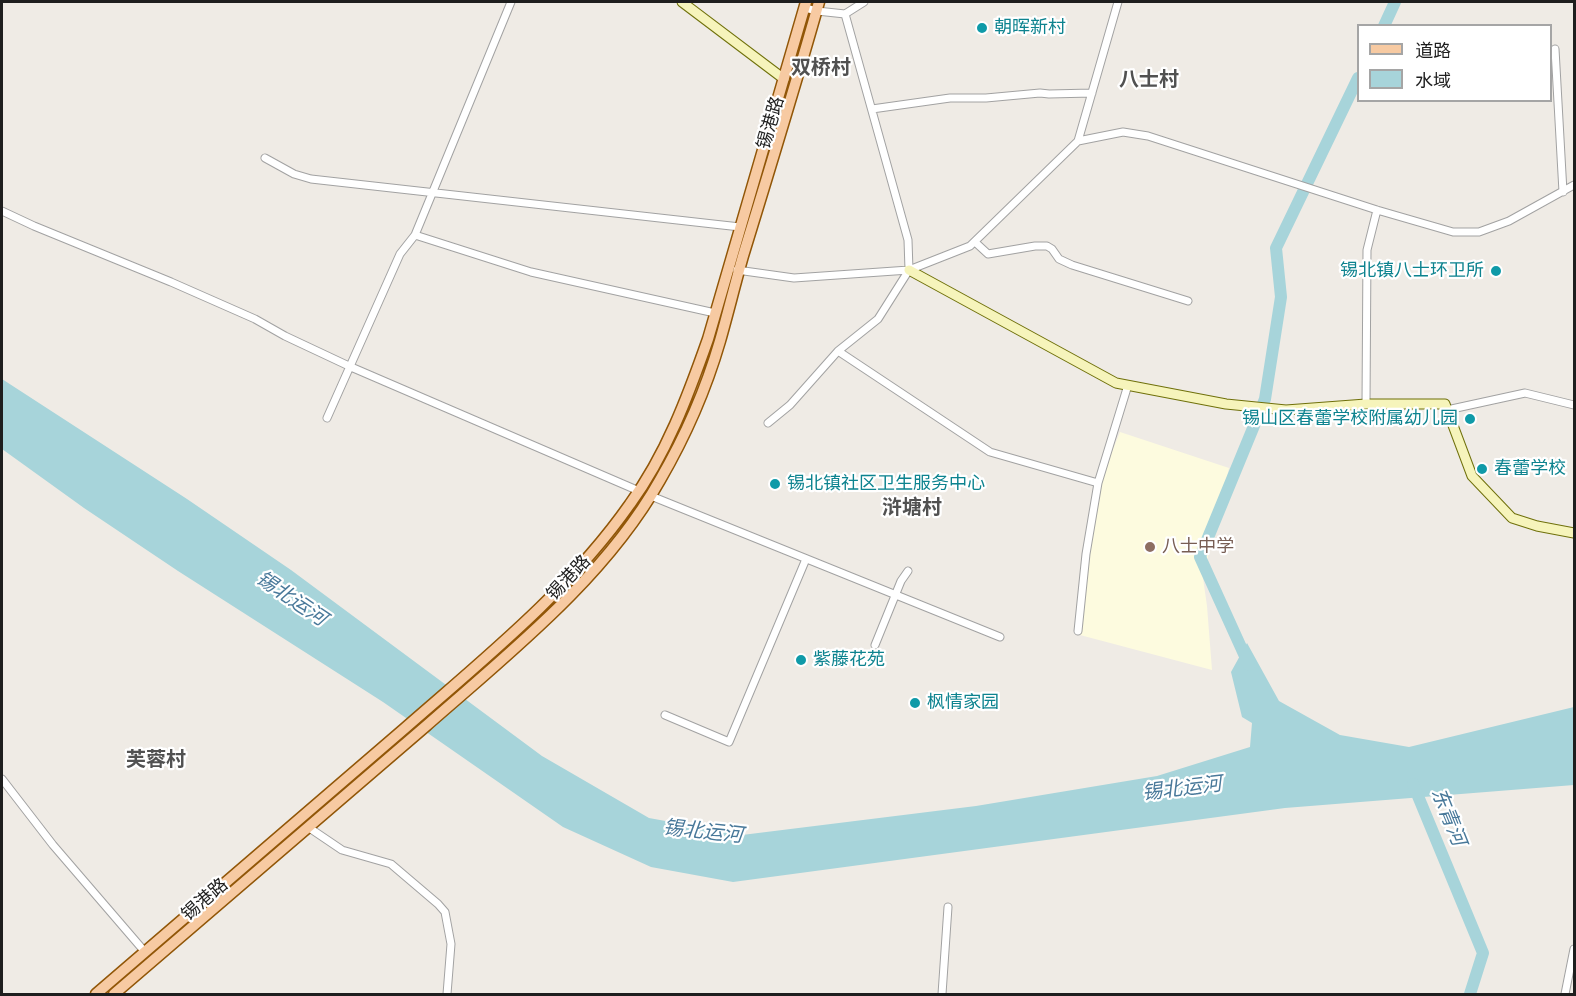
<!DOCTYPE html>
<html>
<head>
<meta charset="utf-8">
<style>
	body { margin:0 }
	#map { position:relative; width:1576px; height:996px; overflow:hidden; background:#efebe5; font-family:Karla,"Noto Sans SC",sans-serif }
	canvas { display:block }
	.frame { position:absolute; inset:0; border:3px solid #1e1e1e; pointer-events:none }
	.legend { position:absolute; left:1357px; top:24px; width:195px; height:78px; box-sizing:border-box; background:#fff; border:2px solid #a5a5a5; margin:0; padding:8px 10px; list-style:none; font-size:18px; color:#1e1e1e }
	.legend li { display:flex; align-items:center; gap:12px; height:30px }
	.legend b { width:30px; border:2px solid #a5a5a5 }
</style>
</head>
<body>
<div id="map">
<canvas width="1576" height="996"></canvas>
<div class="frame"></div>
<ul class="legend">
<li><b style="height:8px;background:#f7caa2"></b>道路</li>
<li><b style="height:16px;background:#a7d4da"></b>水域</li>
</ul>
</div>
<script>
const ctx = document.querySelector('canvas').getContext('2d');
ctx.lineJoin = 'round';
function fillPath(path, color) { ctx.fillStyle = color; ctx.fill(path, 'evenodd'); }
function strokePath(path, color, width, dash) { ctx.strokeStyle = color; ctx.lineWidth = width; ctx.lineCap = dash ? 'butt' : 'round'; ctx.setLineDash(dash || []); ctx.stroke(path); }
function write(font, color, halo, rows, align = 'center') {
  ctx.font = font + ' Karla,"Noto Sans SC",sans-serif'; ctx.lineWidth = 4.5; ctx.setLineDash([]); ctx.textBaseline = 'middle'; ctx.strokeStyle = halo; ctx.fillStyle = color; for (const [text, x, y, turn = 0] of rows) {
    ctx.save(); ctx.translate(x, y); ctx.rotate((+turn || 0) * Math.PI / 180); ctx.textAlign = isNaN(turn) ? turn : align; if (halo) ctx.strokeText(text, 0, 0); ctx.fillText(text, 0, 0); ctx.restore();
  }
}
fillPath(new Path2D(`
	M1120 432 1229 468 1203 578 1207 606 1212 670 1080 635 1093 516 1103 474Z`), '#fdfbdf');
fillPath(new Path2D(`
	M2 379 187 499 291 570 542 756 649 818 742 835 976 806 1157 776 1250 747 1252 723 1242 717 1231 672 1247 643 1279 701 1340 735 1409 747 1574 707V785L1285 808 733 882 651 867 563 827 383 702 178 571 84 508 2 449Z`), '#a7d4da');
strokePath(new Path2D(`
	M1384 26 1395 2
	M1249 665 1200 557 1265 399 1281 297 1276 248 1358 78
	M1413 784 1483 953 1470 994`), '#a7d4da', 12);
const street = new Path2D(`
	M845 14 864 2
	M1555 49 1563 192
	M872 109 950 98H986L1040 93 1049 94 1092 93
	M1078 141 1123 132 1148 136 1377 210 1453 232H1479L1509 221 1574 185
	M265 158 294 174 311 179 740 227
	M2 211 34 226 171 282 255 319 285 336 351 367 639 491
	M415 235 531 272 715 313
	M975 242 988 254 1035 246H1047L1052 249 1059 259 1072 265 1188 301
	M737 270 794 278 909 270 970 246 1078 141 1118 2
	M838 351 990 452 1098 483
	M1366 404 1367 250 1377 210
	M1447 410 1525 393 1574 405
	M327 418 400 254 415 235 511 2
	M768 423 790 405 838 351 878 319 909 270 908 240 845 14 817 11 805 8
	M651 496 1000 637
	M1078 631 1086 554 1098 483 1128 385
	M875 645 901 581 908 571
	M665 715 729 742 806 559
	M2 779 53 845 145 952
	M308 827 342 850 391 864 438 904 445 912 451 944 447 994
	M942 994 948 907
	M1565 994 1574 949`);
const secondary = new Path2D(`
	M682 2 784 79
	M909 270 1116 383 1226 404 1286 410 1366 404H1445L1472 476 1512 518 1537 526 1574 533`);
const primary = new Path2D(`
	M96 994C198 906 301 818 404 729 484 659 569 591 630 504 666 455 688 396 708 339L806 2
	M114 994C218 905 322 816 426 726 509 653 605 578 660 480 685 437 706 389 720 341 728 313 735 284 743 256 769 171 795 87 819 2`);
strokePath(street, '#a2a2a2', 9);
strokePath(secondary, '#6f700a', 11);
strokePath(primary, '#915607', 13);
strokePath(street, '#fff', 7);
strokePath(secondary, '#f6f4bb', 9);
strokePath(primary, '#f7caa2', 10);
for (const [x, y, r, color] of [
	[982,28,6,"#0f9aa8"],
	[1496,271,6,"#0f9aa8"],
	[1470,419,6,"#0f9aa8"],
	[1482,469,6,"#0f9aa8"],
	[775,484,6,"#0f9aa8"],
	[1150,547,6,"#8d6e63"],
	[801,660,6,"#0f9aa8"],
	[915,703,6,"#0f9aa8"]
]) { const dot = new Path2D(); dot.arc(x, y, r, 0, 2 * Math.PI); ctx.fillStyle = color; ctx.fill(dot); strokePath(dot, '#fff', 2); }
write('18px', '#0d838f', '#fff', [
	["朝晖新村",994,28],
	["锡北镇八士环卫所",1484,271,"right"],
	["锡山区春蕾学校附属幼儿园",1458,419,"right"],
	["春蕾学校",1494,469],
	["锡北镇社区卫生服务中心",787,484],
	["紫藤花苑",813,660],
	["枫情家园",927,703]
], 'left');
write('18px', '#1e1e1e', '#fff', [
	["锡港路",771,123,-74],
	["锡港路",569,578,-47],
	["锡港路",205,900,-41]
]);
write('18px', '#785e54', '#fff', [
	["八士中学",1162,547]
], 'left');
write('bold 20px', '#515151', '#fff', [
	["双桥村",821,68],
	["八士村",1149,80],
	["浒塘村",912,508],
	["芙蓉村",156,760]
]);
write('italic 20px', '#49799a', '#fff', [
	["锡北运河",291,599,34],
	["锡北运河",1182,789,-7],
	["东青河",1448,817,68],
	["锡北运河",703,832,6]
]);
</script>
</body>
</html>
